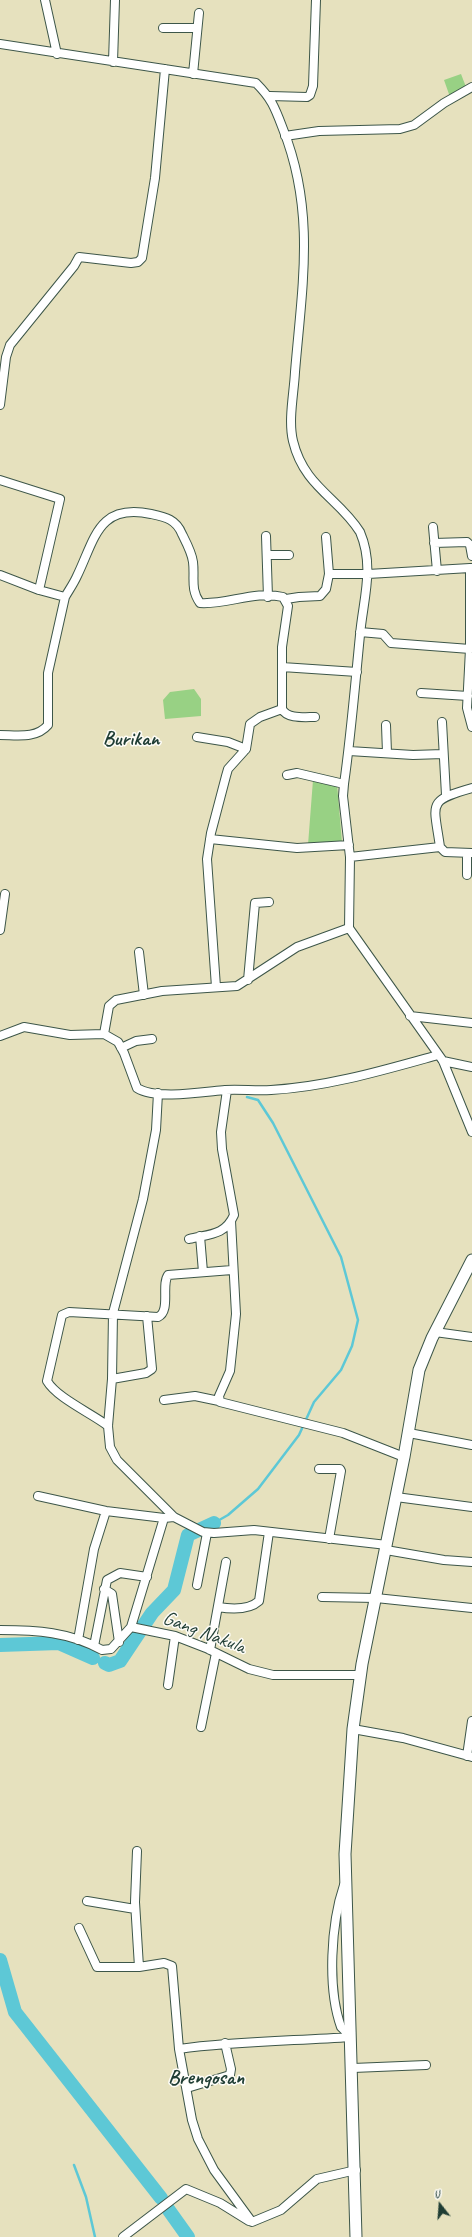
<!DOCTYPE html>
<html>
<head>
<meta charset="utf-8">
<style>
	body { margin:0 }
	#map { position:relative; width:472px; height:2237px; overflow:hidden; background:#e6e1be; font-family:Caveat,sans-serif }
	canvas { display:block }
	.north { position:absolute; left:420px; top:2185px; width:40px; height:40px; -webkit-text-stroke:3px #fdfcf7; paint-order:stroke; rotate:343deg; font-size:11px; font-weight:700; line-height:16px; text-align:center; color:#1f3d34 }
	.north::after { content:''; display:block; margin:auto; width:14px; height:18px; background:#1f3d34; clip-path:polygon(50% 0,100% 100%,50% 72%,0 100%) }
</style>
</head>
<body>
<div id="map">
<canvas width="472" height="2237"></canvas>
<div class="north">U</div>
</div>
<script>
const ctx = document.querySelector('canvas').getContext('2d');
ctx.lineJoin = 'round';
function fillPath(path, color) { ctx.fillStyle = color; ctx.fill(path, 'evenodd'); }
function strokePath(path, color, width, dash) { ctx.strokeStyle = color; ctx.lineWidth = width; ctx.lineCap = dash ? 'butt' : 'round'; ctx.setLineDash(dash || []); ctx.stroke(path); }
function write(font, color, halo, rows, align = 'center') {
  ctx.font = font + ' Caveat,sans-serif'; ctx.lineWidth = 3; ctx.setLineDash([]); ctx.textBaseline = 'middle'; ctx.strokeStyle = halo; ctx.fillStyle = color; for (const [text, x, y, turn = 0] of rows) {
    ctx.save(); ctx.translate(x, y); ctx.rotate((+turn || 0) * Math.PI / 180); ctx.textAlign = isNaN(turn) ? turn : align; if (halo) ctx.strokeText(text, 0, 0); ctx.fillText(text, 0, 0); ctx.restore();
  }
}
fillPath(new Path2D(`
	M461 74 466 87 450 97 444 80Z
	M194 689 201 699V716L165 719 163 700 170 692Z
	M313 780 337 784 342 842 308 845Z`), '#98d184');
strokePath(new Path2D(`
	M214 1523 228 1515 258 1489 299 1435 314 1402 341 1370 352 1346 358 1320 341 1257 273 1123 258 1100 247 1097
	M74 2165 86 2197 95 2237`), '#5dc8d6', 2.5);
strokePath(new Path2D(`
	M0 1645 59 1643 93 1658
	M105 1663 109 1665 120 1661 152 1613 174 1590 188 1535 214 1523
	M0 1960 15 2012 161 2198
	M168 2209 188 2237`), '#5dc8d6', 14);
const minor = new Path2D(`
	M45 0 57 54
	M163 28H197
	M0 44 256 83C272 99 275 108 283 129 316 212 302 286 295 372 294 393 288 420 293 441 304 487 339 498 360 532 375 567 363 600 360 635 355 685 351 735 344 784L343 796 350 857 349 928 443 1061 472 1132
	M113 62 115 0
	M193 74 199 13
	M270 96 307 97 310 95 313 86 316 0
	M285 136 319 131 400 129 414 125 444 103 472 87
	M0 405 6 357 10 345 74 266 79 257 131 263 138 262 142 258 155 178 165 69
	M0 480 60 499 39 590
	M433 527 437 571
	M266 536 268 597
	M326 537 329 574
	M434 543 467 542 470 545 472 556
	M267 555H289
	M472 568H470V649L467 708 472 727
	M0 575 39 590 65 597C69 590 74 583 77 576 95 539 98 503 151 514 165 517 176 519 182 534 186 542 192 553 193 562 195 578 190 589 200 603 227 605 255 590 283 597L288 606 282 647V667L357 672
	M286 599 299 597 320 596 326 589 329 574H368L470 568
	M360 632 383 634 391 643 470 649
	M282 667V709C287 719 304 717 315 717
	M421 693 468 696
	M442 722 446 795
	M386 725 387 753
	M0 735C17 735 36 739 48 725V673L65 597
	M197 737 228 742 246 749
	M349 751 413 755 443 754
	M287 775 297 773 344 784
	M210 839 297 848 349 845
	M440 847 445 852 472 853
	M350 857 440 847C434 803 426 801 472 788
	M467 875V853
	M0 930 5 894
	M139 952 144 995
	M248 980 255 903 269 902
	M216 987 207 859 211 833 226 776 228 769 246 749 250 724 260 717 282 709
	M410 1016 472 1023
	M104 1034 109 1006 116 1000 162 991 237 986 297 947 349 928
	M0 1036 24 1027 70 1035 104 1034 118 1042 124 1053 137 1088C156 1100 203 1092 225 1090 240 1089 256 1091 271 1090 327 1087 384 1070 438 1055
	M121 1048 136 1041 152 1039
	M443 1061 472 1067
	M158 1093 156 1130 143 1199 113 1313 112 1379 108 1426 110 1447 117 1460 174 1517 203 1532 214 1533 254 1530 387 1545
	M231 1221 236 1314 230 1371 219 1396 220 1402 343 1433 404 1457
	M200 1236 203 1272
	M189 1239C208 1234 225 1236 234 1215L222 1149 221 1132 227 1090
	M435 1332 472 1337
	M112 1379 146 1373 152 1369 147 1316
	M164 1400 195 1396 219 1401
	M108 1426C91 1413 57 1398 47 1381L62 1315 69 1312 158 1317C171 1311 161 1285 168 1275L232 1270
	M409 1433 472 1445
	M319 1469H340L341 1471 329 1539
	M38 1496 106 1511 164 1518 174 1517
	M396 1497 472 1507
	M386 1550 444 1560 472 1562
	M197 1585 207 1533
	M104 1589 112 1594 119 1642
	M322 1597 376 1598 472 1608
	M218 1607C230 1609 249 1610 259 1601L269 1532
	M131 1627 164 1518
	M0 1630C36 1630 70 1632 102 1650L111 1649 131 1627 175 1636 206 1648 249 1669 273 1675H360
	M78 1640 94 1549 106 1511
	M94 1646 107 1580 120 1573 147 1577
	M210 1650 226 1562
	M168 1685 175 1636
	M201 1727 216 1653
	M353 1729 403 1738 472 1757
	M467 1756 472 1721
	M137 1851 135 1902 139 1967
	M344 1885C331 1923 327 1988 341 2027L345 2031 351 2033
	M87 1901 135 1909
	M79 1928 97 1967H139L164 1963 172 1966 179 2049 192 2120 198 2139 214 2170 252 2222 281 2210 317 2179 356 2170
	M179 2049C236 2041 293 2041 351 2037
	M353 2068 426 2065
	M187 2088 230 2075 231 2069 225 2043
	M123 2237 186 2189 220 2203 249 2221`);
const secondary = new Path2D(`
	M356 2237 345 1854 353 1729 362 1664 404 1457 419 1370 432 1338 472 1260`);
strokePath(minor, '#3d5649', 10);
strokePath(secondary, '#3d5649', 13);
strokePath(minor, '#fff', 8);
strokePath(secondary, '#fff', 11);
write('20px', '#1f3d34', '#fdfcf7', [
	["Gang Nakula",204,1633,21]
]);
write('bold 21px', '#1f3d34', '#fdfcf7', [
	["Burikan",131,739],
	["Brengosan",206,2078]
]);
</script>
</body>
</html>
